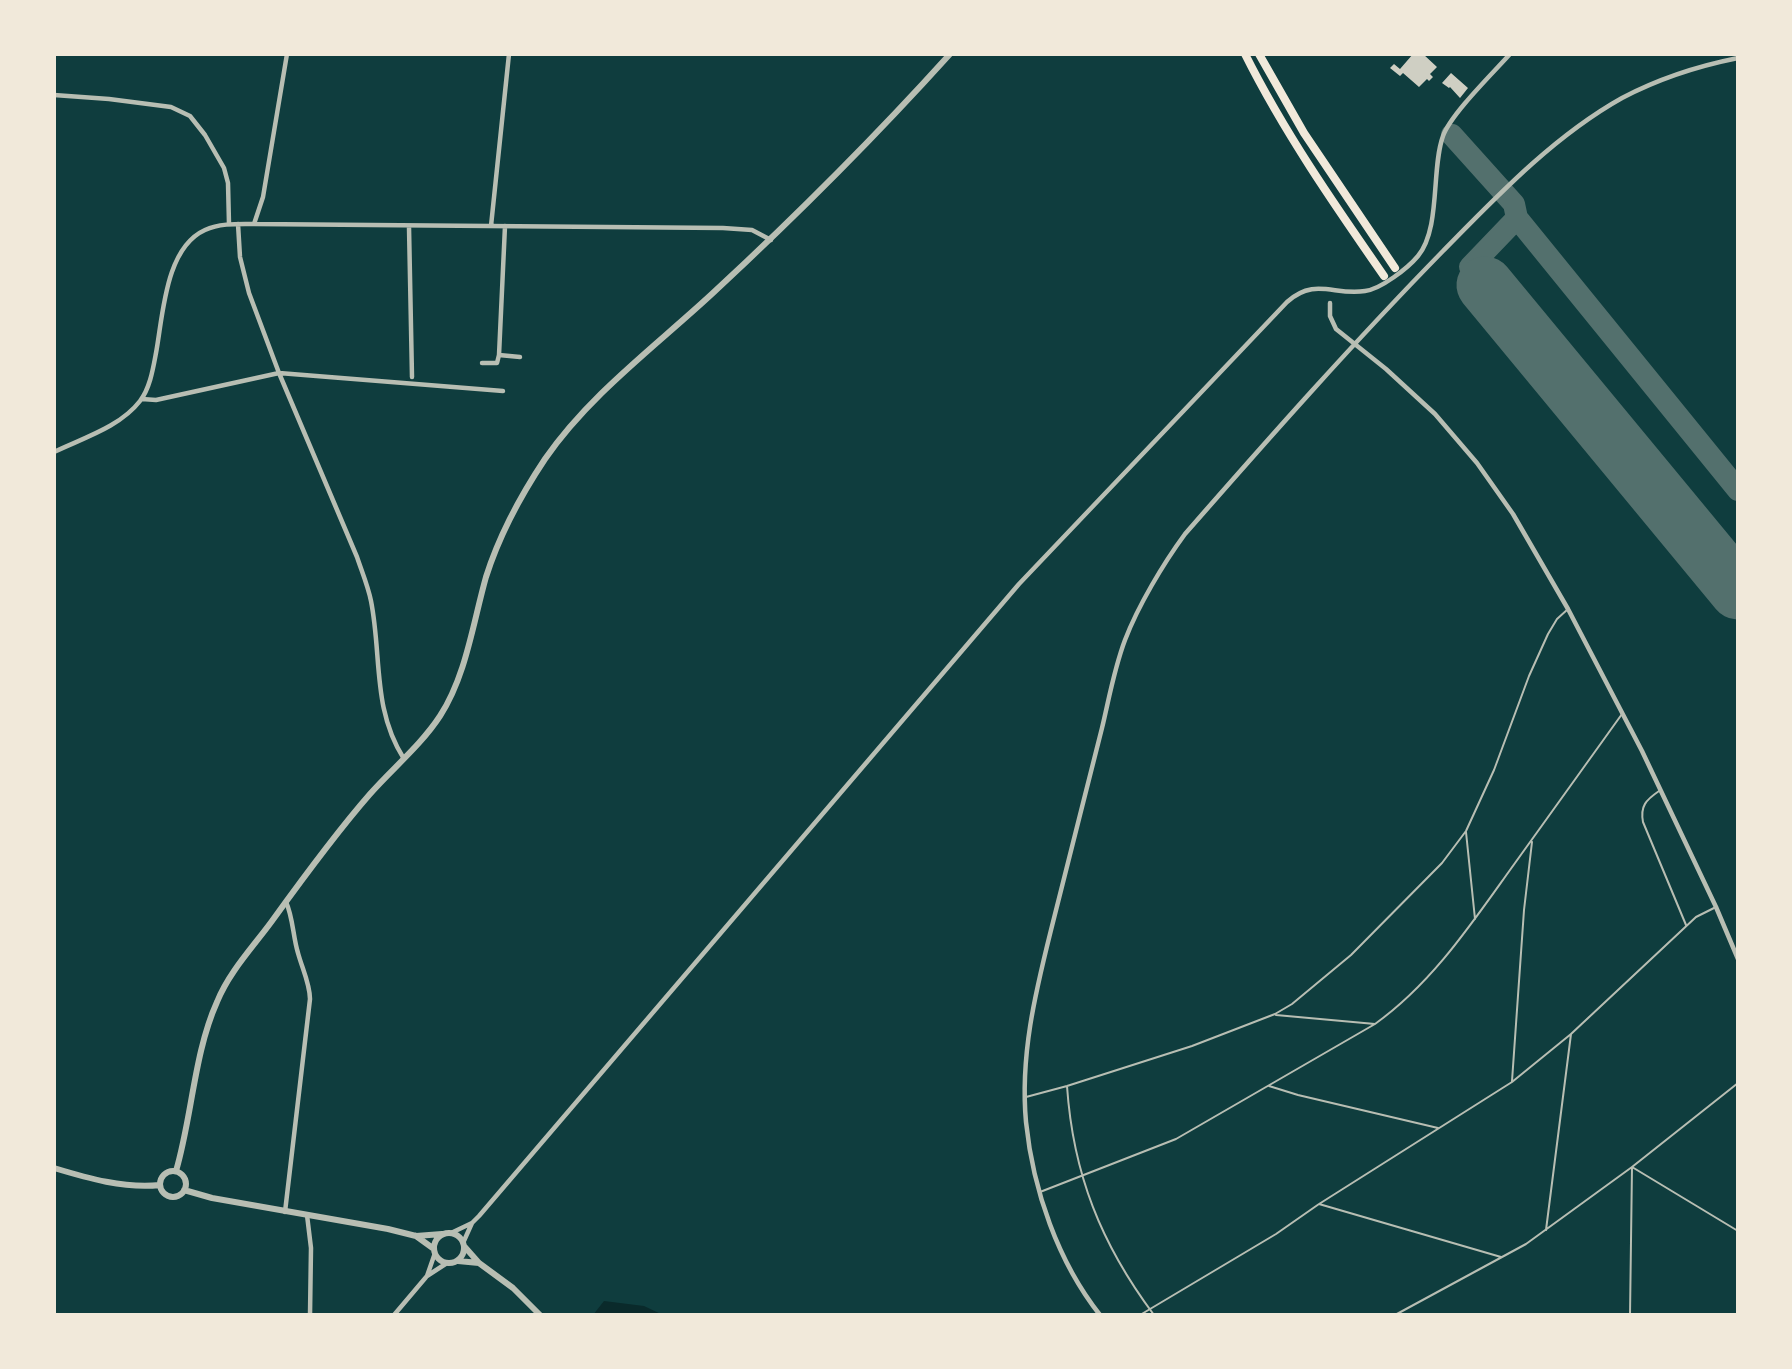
<!DOCTYPE html>
<html>
<head>
<meta charset="utf-8">
<style>
	body { margin:0 }
	#map { position:relative; width:1792px; height:1369px; overflow:hidden; background:#0f3d3e; font-family:"Alegreya Sans",sans-serif }
	canvas { display:block }
	.frame { position:absolute; inset:0; border:56px solid #f1e9da; pointer-events:none }
</style>
</head>
<body>
<div id="map">
<canvas width="1792" height="1369"></canvas>
<div class="frame"></div>
</div>
<script>
const ctx = document.querySelector('canvas').getContext('2d');
ctx.lineJoin = 'round';
function fillPath(path, color) { ctx.fillStyle = color; ctx.fill(path, 'evenodd'); }
function strokePath(path, color, width, dash) { ctx.strokeStyle = color; ctx.lineWidth = width; ctx.lineCap = dash ? 'butt' : 'round'; ctx.setLineDash(dash || []); ctx.stroke(path); }
fillPath(new Path2D(`
	M604 1301 644 1306 663 1315H593Z`), '#0a2a2b');
strokePath(new Path2D(`
	M1452 135 1514 204 1517 218 1738 490
	M1485 285 1470 267 1517 218`), '#53706d', 22);
strokePath(new Path2D(`
	M1485 285 1738 591`), '#53706d', 57);
fillPath(new Path2D(`
	M1413 54H1423L1437 67 1430 74 1433 77 1429 81 1427 79 1419 87 1403 73 1400 76 1390 68 1394 64 1400 69Z
	M1451 73 1468 88 1460 98 1450 87 1449 88 1442 83Z`), '#cfcfc3');
strokePath(new Path2D(`
	M1659 791C1646 800 1640 806 1643 822L1686 925
	M1466 832 1475 919
	M1276 1015 1375 1024
	M1512 1081 1524 910 1532 842
	M1067 1086C1073 1174 1101 1244 1154 1315
	M1269 1086 1298 1095 1438 1128
	M1026 1097 1067 1086 1192 1046 1275 1014 1292 1004 1351 955 1442 863 1466 831 1494 770 1529 676 1548 634 1557 619 1568 609
	M1632 1167 1738 1231
	M1040 1192 1176 1139 1375 1024C1431 984 1470 926 1510 870 1547 818 1585 766 1622 714
	M1319 1204 1501 1257
	M1546 1230 1571 1034
	M1140 1315 1276 1234 1319 1204 1512 1082 1571 1034 1696 917 1716 907
	M1395 1315 1526 1244 1632 1167 1738 1083
	M1630 1315 1632 1167`), '#b8beb3', 2);
strokePath(new Path2D(`
	M54 95 109 99 171 107 190 116 205 135 224 168 228 183 229 224
	M238 224 240 257 249 293 279 373 357 557C362 572 368 586 371 601 382 656 372 709 404 759
	M254 224 263 197 287 54
	M491 226 509 54
	M409 227 412 377
	M1330 303V316L1336 329 1386 369 1435 414 1477 463 1513 514 1568 609 1642 751 1716 907 1738 959
	M499 355 520 357
	M482 363H497L499 355 505 226
	M142 399 156 400 279 373 503 391
	M54 452C83 438 120 427 140 401 150 388 153 369 156 353 163 316 165 248 205 230 220 223 238 224 254 224L723 228 752 230 771 240
	M285 1212 310 999C310 984 302 968 298 953 293 937 293 917 286 902
	M307 1215 311 1248 310 1315
	M451 1233 472 1223 479 1216 1019 584 1287 302C1315 277 1334 296 1365 291 1381 289 1408 268 1418 256 1441 228 1431 169 1443 136 1451 114 1493 73 1510 54
	M463 1243 472 1223
	M427 1276 435 1253
	M394 1315 427 1276 447 1263
	M1100 1315C1058 1262 1033 1190 1026 1122 1020 1056 1035 994 1051 930 1061 891 1071 851 1081 811 1088 784 1095 756 1102 728 1109 699 1114 669 1125 640 1138 606 1163 564 1185 534 1269 438 1354 342 1443 251 1497 196 1554 136 1622 98 1658 79 1698 66 1738 58`), '#b8beb3', 4.5);
strokePath(new Path2D(`
	M54 1168C87 1178 125 1189 160 1185
	M176 1171C192 1117 194 1053 217 1002 229 972 253 947 272 921 303 878 335 834 370 794 393 768 421 745 440 716 466 676 473 623 486 577 499 536 521 495 545 459 590 394 656 346 714 292 796 216 875 137 950 54
	M160 1184a13 13 0 1 1 26 0a13 13 0 1 1-26 0Z
	M184 1190 212 1198 388 1229 416 1236 442 1234
	M434 1248a15 15 0 1 1 30 0a15 15 0 1 1-30 0Z
	M416 1236 434 1249
	M464 1246 479 1263 513 1288 540 1315
	M458 1261 479 1263`), '#b8beb3', 6);
strokePath(new Path2D(`
	M1245 54C1284 132 1334 204 1384 276
	M1259 54 1304 133 1395 268`), '#f1e9da', 8);
</script>
</body>
</html>
